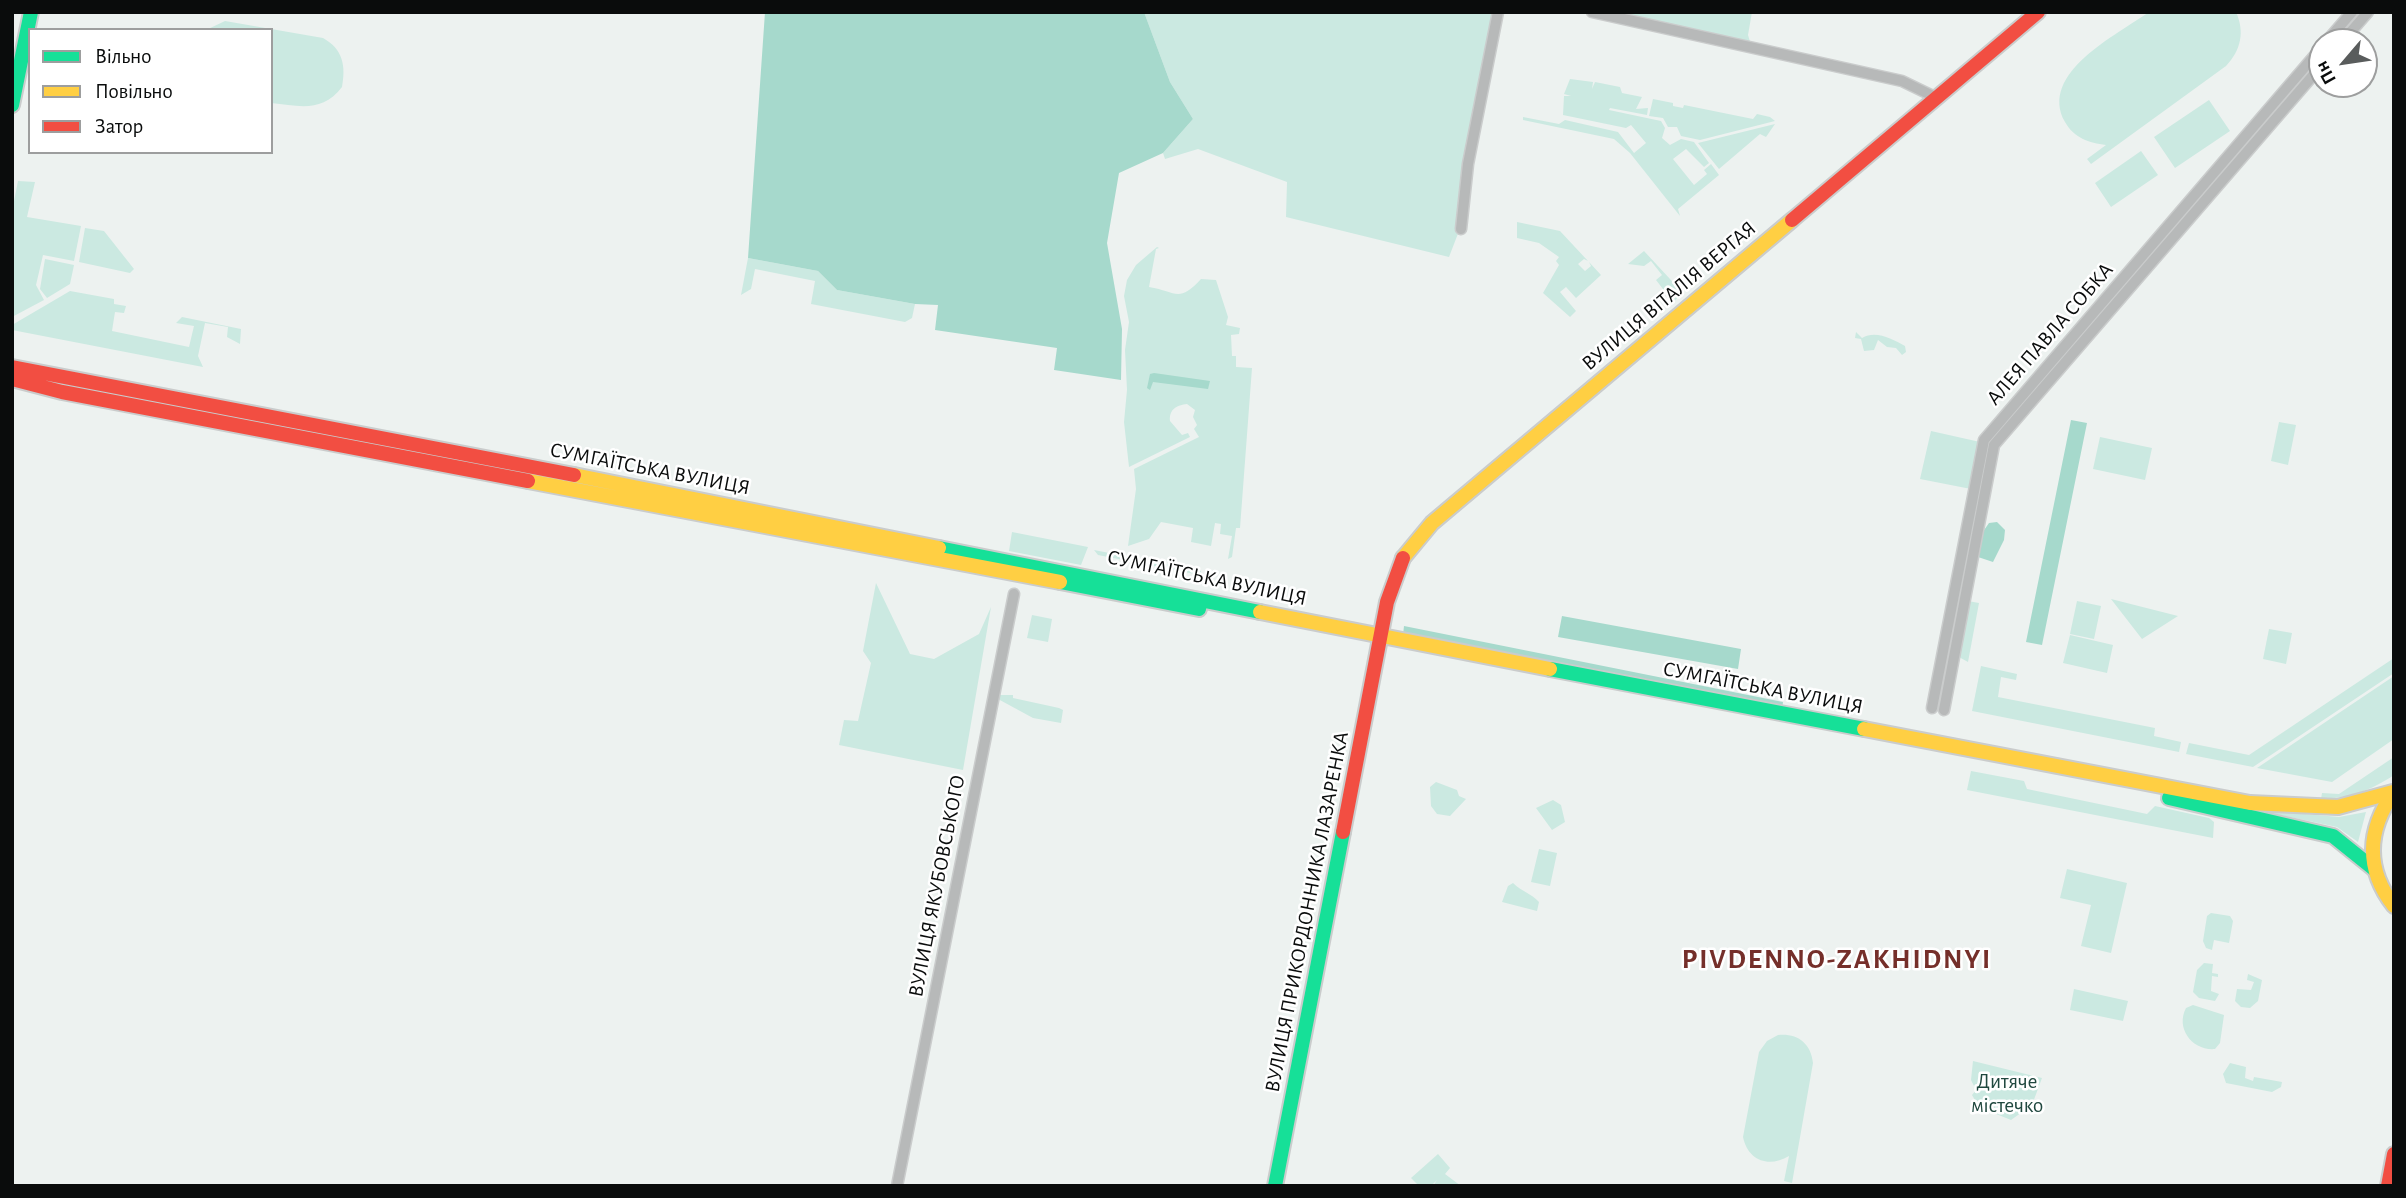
<!DOCTYPE html>
<html>
<head>
<meta charset="utf-8">
<style>
	body { margin:0 }
	#map { position:relative; width:2406px; height:1198px; overflow:hidden; background:#edf2f0; font-family:"Alegreya Sans",sans-serif }
	canvas { display:block }
	.frame { position:absolute; inset:0; border:14px solid #0a0c0c; pointer-events:none }
	.legend { position:absolute; left:28px; top:28px; width:245px; height:126px; box-sizing:border-box; background:#fff; border:2px solid #9d9e9e; margin:0; padding:9px 12px; list-style:none; font-size:21px; color:#0a0c0c }
	.legend li { display:flex; align-items:center; gap:14px; height:35px }
	.legend b { width:35px; border:2px solid #9d9e9e }
	.north { position:absolute; left:2308px; top:28px; width:70px; height:70px; box-sizing:border-box; background:#fff; border:2px solid #9d9e9e; border-radius:50%; rotate:241deg; font-size:19px; font-weight:700; line-height:28px; text-align:center; color:#0a0c0c }
	.north::after { content:''; display:block; margin:auto; width:24px; height:32px; background:#595c5c; clip-path:polygon(50% 0,100% 100%,50% 72%,0 100%) }
</style>
</head>
<body>
<div id="map">
<canvas width="2406" height="1198"></canvas>
<div class="frame"></div>
<ul class="legend">
<li><b style="height:9px;background:#16e098"></b>Вільно</li>
<li><b style="height:9px;background:#ffcf43"></b>Повільно</li>
<li><b style="height:9px;background:#f24e42"></b>Затор</li>
</ul>
<div class="north">Пн</div>
</div>
<script>
const ctx = document.querySelector('canvas').getContext('2d');
ctx.lineJoin = 'round';
function fillPath(path, color) { ctx.fillStyle = color; ctx.fill(path, 'evenodd'); }
function strokePath(path, color, width, dash) { ctx.strokeStyle = color; ctx.lineWidth = width; ctx.lineCap = dash ? 'butt' : 'round'; ctx.setLineDash(dash || []); ctx.stroke(path); }
function write(font, color, halo, rows, align = 'center') {
  ctx.font = font + ' "Alegreya Sans",sans-serif'; ctx.lineWidth = 5; ctx.setLineDash([]); ctx.textBaseline = 'middle'; ctx.strokeStyle = halo; ctx.fillStyle = color; for (const [text, x, y, turn = 0] of rows) {
    ctx.save(); ctx.translate(x, y); ctx.rotate((+turn || 0) * Math.PI / 180); ctx.textAlign = isNaN(turn) ? turn : align; if (halo) ctx.strokeText(text, 0, 0); ctx.fillText(text, 0, 0); ctx.restore();
  }
}
fillPath(new Path2D(`
	M1144 12H1498L1459 231 1449 257 1286 217 1287 182 1198 149 1165 159 1163 153 1193 119 1170 82Z
	M1592 12H1752L1748 35 1752 48Z
	M2149 12H2236C2245 32 2241 50 2226 66L2091 164 2087 159 2106 145C2089 143 2074 138 2065 122 2038 73 2117 35 2149 12Z
	M225 21 323 38C343 49 346 66 342 87 322 113 300 106 271 103V30H206Z
	M1570 79 1593 82 1592 89 1595 82 1620 87 1622 93 1642 97 1636 109 1648 108 1647 115 1610 108 1609 110 1661 121 1665 128 1662 138 1670 145 1681 139 1694 142 1709 163 1704 167 1686 149 1673 159 1694 185 1707 174 1704 170 1711 164 1719 175 1678 209 1680 216 1630 153 1614 139 1523 120V117L1559 124 1565 120 1618 132 1634 153 1646 143 1631 125 1626 128 1563 115 1564 96H1571L1564 94Z
	M1653 99 1673 103V106L1683 108 1684 105 1753 119 1757 114 1770 117 1775 121 1700 140 1681 136 1677 127H1668L1663 118 1649 116Z
	M2209 100 2230 131 2175 168 2154 137Z
	M1775 124 1766 137 1760 134 1719 169 1698 143Z
	M2141 151 2158 175 2111 207 2095 183Z
	M18 181 35 182 27 217 81 226 74 261 43 255 36 285 44 300 12 317V211Z
	M1517 222 1560 231 1588 261 1584 259 1578 264 1585 271 1591 266 1589 262 1601 275 1576 298 1566 287 1560 292 1576 311 1570 317 1543 293 1559 265 1556 261 1559 257 1539 243 1517 238Z
	M85 228 104 231 134 269 130 273 79 262Z
	M1157 247 1159 248 1156 249 1149 287C1176 291 1178 304 1201 279L1216 280 1228 317 1226 325 1240 328 1239 334 1231 335 1232 356H1236V367L1252 368 1240 528H1236L1232 557 1228 559 1232 536 1220 534 1221 524 1215 523 1211 546 1191 542 1193 528 1161 522 1149 539 1128 546 1136 489 1134 469 1199 437 1194 429 1197 425 1193 417 1195 410 1187 404C1177 405 1169 409 1170 421L1182 435 1188 433 1190 437 1129 467 1124 422 1127 390 1125 350 1129 322 1124 296 1127 280 1136 265Z
	M1644 251 1683 293 1673 302 1656 280 1662 275 1651 261 1644 266 1628 264Z
	M748 258 818 271 837 290 915 304 912 318 905 322 811 304 815 281 755 269 751 289 741 295Z
	M45 259 74 265 70 284 47 298 40 289Z
	M70 291 114 299V304L126 306 124 313 115 312 112 331 189 347 194 326 176 323 182 317 241 329 240 344 227 337 228 327 205 323 198 356 203 367 12 330V325Z
	M1856 332 1862 338C1876 330 1892 339 1905 346L1906 352 1902 355 1896 348 1887 347 1878 340 1874 350 1864 351 1861 339 1855 338Z
	M2279 422 2296 425 2288 465 2271 461Z
	M1931 431 1980 442 1971 489 1920 479Z
	M2100 437 2152 448 2145 480 2093 469Z
	M1012 532 1088 547 1081 565 1009 551Z
	M1094 550 1201 571 1200 575 1098 555Z
	M876 583 910 654 934 659 979 634 991 607 963 770 839 745 844 720 858 721 871 663 863 651Z
	M2111 599 2178 616 2142 639Z
	M1968 601 1979 603 1968 662 1957 656Z
	M2077 601 2101 606 2094 639 2070 634Z
	M1032 615 1052 619 1048 642 1027 638Z
	M2269 629 2292 633 2286 664 2263 659Z
	M2070 635 2113 645 2107 673 2063 663Z
	M2394 658V673L2253 767 2186 754 2189 743 2249 755Z
	M1981 666 2017 674 2016 680 2001 677 1998 697 2155 728 2154 736 2181 742 2179 752 1972 711Z
	M2394 676V739L2332 782 2257 768Z
	M999 695H1013V698L1059 708 1063 710 1061 723 1033 718 998 699Z
	M2394 757V775C2370 791 2350 798 2321 799L2322 793 2339 794Z
	M1971 771 2024 781 2027 789 2147 814 2155 806 2209 818 2214 822 2213 838 1967 790Z
	M1436 782 1457 790 1459 796 1466 799 1450 816 1437 814 1431 806 1430 787Z
	M1553 800 1561 805 1565 822 1552 830 1536 808Z
	M2271 811 2339 817 2366 812 2358 842 2337 827 2271 813Z
	M1539 849 1557 853 1550 886 1531 882Z
	M2067 869 2127 883 2111 953 2081 946 2091 905 2060 898Z
	M1513 883C1522 892 1531 893 1539 902L1537 911 1502 902 1508 886Z
	M2211 913 2230 916 2233 921 2229 943 2214 940 2212 950 2206 948 2203 941 2207 916Z
	M2204 963 2213 964 2212 973 2218 974V977L2212 976 2211 991 2219 994 2215 1001 2199 998 2193 992 2197 970Z
	M2248 974 2262 980 2258 1001 2250 1008 2241 1007 2235 1001 2237 989 2251 990 2254 982 2247 980Z
	M2074 989 2128 1001 2123 1021 2070 1010Z
	M2193 1005 2224 1015 2220 1043 2215 1049C2193 1051 2175 1029 2186 1008Z
	M1778 1035C1797 1033 1811 1043 1813 1063L1792 1183 1784 1181 1789 1156C1769 1168 1748 1161 1743 1137L1759 1052 1767 1041Z
	M1973 1061 2042 1078 2032 1105 2011 1120 1979 1107 1972 1095 1976 1090 1971 1080Z
	M2230 1063 2246 1067 2245 1078 2253 1081 2254 1077 2282 1082 2281 1087 2272 1092 2226 1083 2223 1074Z
	M1438 1154 1450 1168 1445 1174 1461 1186H1433L1437 1180 1431 1186H1419L1411 1178Z`), '#cbe9e1');
fillPath(new Path2D(`
	M765 12H1144L1170 82 1193 119 1163 153 1119 173 1107 243 1122 329 1121 380 1054 370 1057 348 935 330 938 305 915 304 837 290 818 271 748 258Z
	M1154 373 1210 381 1208 389 1153 382 1150 390 1147 388 1150 374Z
	M2071 420 2087 423 2042 645 2026 642Z
	M1997 522 2005 530 2004 540 1993 562 1978 557 1982 533 1989 523Z
	M1562 616 1741 649 1738 669 1558 637Z
	M1404 626 1783 702 1782 710 1403 635Z`), '#a6d9cc');
const street = new Path2D(`
	M1592 12 1902 81 1937 98
	M2326 42 2352 12
	M2342 42 2368 12
	M1461 229 1468 164 1498 12
	M1932 708 1984 440 2322 47
	M1944 710 1994 445 2322 65
	M897 1186 1014 594`);
const fast = new Path2D(`
	M12 105 31 12
	M939 548 1260 612
	M1060 582 1199 609
	M1550 669 1864 729
	M2169 798 2333 836 2374 869
	M1275 1186 1343 832`);
const slow = new Path2D(`
	M574 475 939 548
	M528 481 1060 582
	M1403 558 1432 523 1792 220
	M1260 612 1550 669
	M1864 729 2250 803 2338 807 2393 792
	M2394 792C2367 830 2365 869 2394 906`);
const jam = new Path2D(`
	M1792 220 2038 12
	M12 367 574 475
	M12 379 62 392 528 481
	M1343 832 1387 602 1403 558
	M2388 1186 2394 1154`);
strokePath(street, '#cacccc', 13);
strokePath(fast, '#cacccc', 18);
strokePath(slow, '#cacccc', 18);
strokePath(jam, '#cacccc', 18);
strokePath(street, '#b7b9b9', 10);
strokePath(fast, '#16e098', 14);
strokePath(slow, '#ffcf43', 14);
strokePath(jam, '#f24e42', 14);
write('21px', '#0a0c0c', '#fff', [
	["ВУЛИЦЯ ВІТАЛІЯ ВЕРГАЯ",1669,296,-40],
	["АЛЕЯ ПАВЛА СОБКА",2050,334,-49],
	["СУМГАЇТСЬКА ВУЛИЦЯ",650,469,11],
	["СУМГАЇТСЬКА ВУЛИЦЯ",1207,578,12],
	["СУМГАЇТСЬКА ВУЛИЦЯ",1763,688,11],
	["ВУЛИЦЯ ЯКУБОВСЬКОГО",937,886,-79],
	["ВУЛИЦЯ ПРИКОРДОННИКА ЛАЗАРЕНКА",1307,912,-79]
]);
write('21px', '#20483f', '#fff', [
	["Дитяче",2007,1082],
	["містечко",2007,1106]
]);
ctx.letterSpacing = '2px';
write('bold 28px', '#752f2a', '#fff', [
	["PIVDENNO-ZAKHIDNYI",1837,960]
]);
ctx.letterSpacing = '0px';
</script>
</body>
</html>
